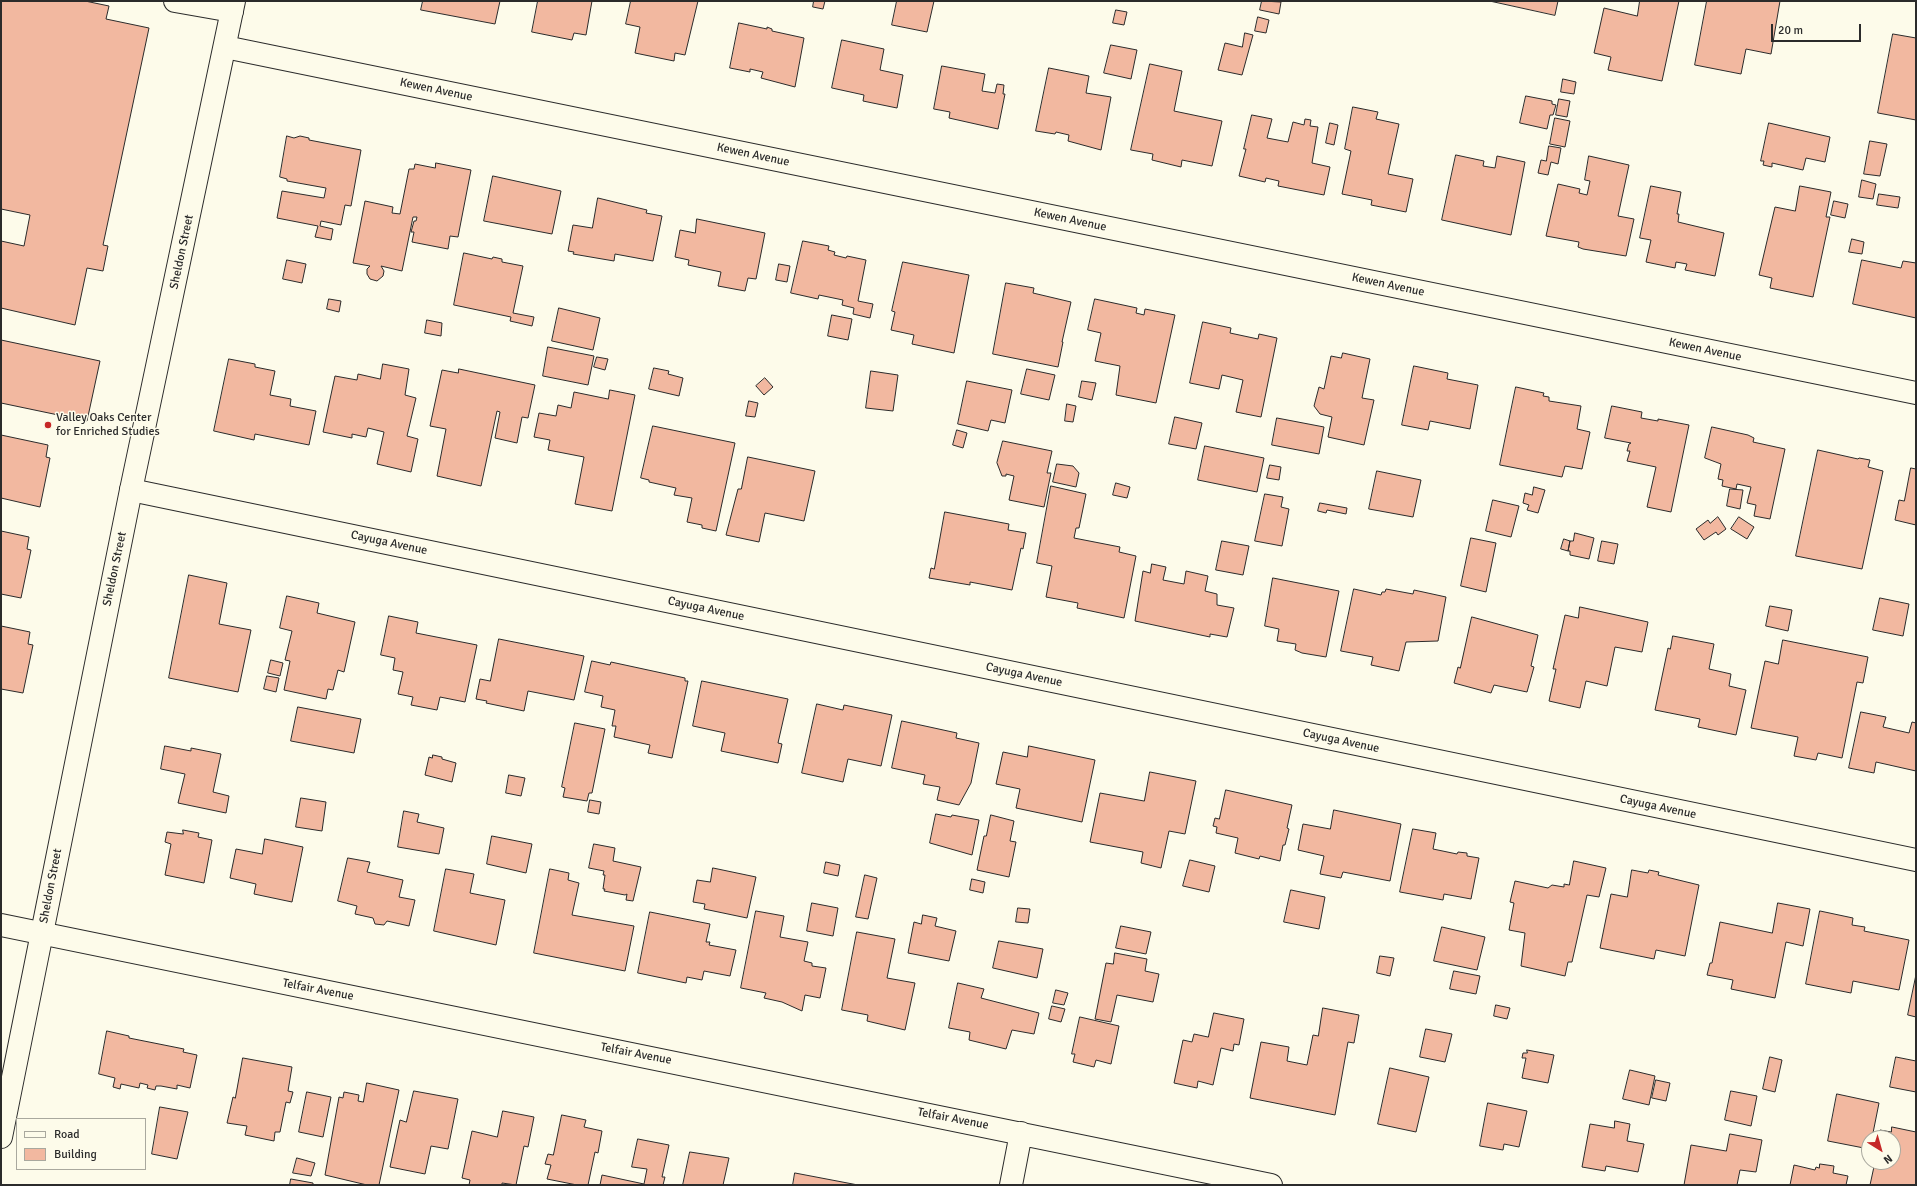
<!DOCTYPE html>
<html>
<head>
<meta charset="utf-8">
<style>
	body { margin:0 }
	#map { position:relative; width:1917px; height:1186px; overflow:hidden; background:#fdfbea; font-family:Signika,sans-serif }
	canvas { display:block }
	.frame { position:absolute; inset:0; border:2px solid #2b2b2b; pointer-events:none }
	.legend { position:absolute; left:16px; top:1118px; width:130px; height:52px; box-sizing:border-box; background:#fdfbea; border:1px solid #a9a89e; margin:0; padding:5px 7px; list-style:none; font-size:12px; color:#2b2b2b }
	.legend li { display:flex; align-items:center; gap:8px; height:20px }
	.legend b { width:20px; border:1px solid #a9a89e }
	.north { position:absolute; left:1861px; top:1130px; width:40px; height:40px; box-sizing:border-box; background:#fdfbea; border:1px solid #a9a89e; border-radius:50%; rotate:143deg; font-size:11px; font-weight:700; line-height:16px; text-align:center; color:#2b2b2b }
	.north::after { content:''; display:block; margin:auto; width:14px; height:18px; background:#c62828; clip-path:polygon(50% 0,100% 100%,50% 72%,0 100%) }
	.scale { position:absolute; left:1771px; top:24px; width:90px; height:18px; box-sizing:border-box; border:2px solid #2b2b2b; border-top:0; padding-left:5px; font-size:12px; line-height:14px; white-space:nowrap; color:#2b2b2b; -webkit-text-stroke:3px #fdfbea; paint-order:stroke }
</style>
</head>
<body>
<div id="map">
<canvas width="1917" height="1186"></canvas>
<div class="frame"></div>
<ul class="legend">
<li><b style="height:5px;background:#fdfbea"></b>Road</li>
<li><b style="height:11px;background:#f2b8a0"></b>Building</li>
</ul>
<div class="north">N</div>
<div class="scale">20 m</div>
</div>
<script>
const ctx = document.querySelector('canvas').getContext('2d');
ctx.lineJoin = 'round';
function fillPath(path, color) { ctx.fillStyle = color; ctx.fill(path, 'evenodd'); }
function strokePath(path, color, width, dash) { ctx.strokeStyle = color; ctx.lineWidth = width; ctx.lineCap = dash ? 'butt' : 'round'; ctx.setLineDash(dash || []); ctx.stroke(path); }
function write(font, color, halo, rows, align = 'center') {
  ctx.font = font + ' Signika,sans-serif'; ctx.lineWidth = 3; ctx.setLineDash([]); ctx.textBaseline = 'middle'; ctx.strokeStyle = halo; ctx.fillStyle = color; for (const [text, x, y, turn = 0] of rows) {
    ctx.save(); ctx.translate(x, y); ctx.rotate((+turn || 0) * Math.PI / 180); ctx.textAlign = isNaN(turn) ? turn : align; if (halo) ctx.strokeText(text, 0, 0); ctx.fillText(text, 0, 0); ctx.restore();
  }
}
const building = new Path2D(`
	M1 1H85L109 6 106 19 149 28 103 245 108 246 103 271 87 268 75 325 1 308V241L24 246 30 215 1 209Z
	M423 1H500L495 24 421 10Z
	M538 1H592L586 35 574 33 572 40 532 32Z
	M631 1H698L685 55 675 53 674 61 635 53 640 27 626 24Z
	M814 1H825L823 9 813 7Z
	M897 1H934L927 32 892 25Z
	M1262 1 1281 2 1279 14 1260 10Z
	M1490 1H1558L1555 15Z
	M1640 1H1679L1662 81 1608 70 1611 57 1594 53 1604 8 1637 16Z
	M1707 1H1780L1771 54 1746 49 1741 74 1695 65Z
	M1116 10 1127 12 1124 25 1113 23Z
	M1258 17 1269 20 1266 33 1255 31Z
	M739 23 767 29V27L772 29V31L804 38 795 87 761 78 763 72 750 69V72L730 68Z
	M1245 33 1253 35 1242 75 1218 70 1225 43 1242 47Z
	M1893 34 1916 38V120L1878 113Z
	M842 40 884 49 880 70 903 75 897 108 863 101 864 95 832 88Z
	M1111 45 1137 50 1131 79 1104 73Z
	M1150 64 1182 71 1174 111 1222 121 1212 166 1182 160 1181 167 1152 160 1153 154 1131 150Z
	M942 66 985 74 982 91 995 93 997 84 1004 85 1003 94H1005L998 129 949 118 950 112 934 109Z
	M1049 68 1089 76 1086 93 1111 97 1101 150 1068 141 1069 135 1056 132 1055 134 1036 131Z
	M1563 79 1576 82 1574 94 1561 92Z
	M1526 96 1552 101V104L1556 105 1553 115H1550L1547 129 1520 123Z
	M1559 99 1570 101 1567 117 1556 115Z
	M1353 107 1378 112 1376 119 1399 124 1388 174 1413 179 1406 212 1371 205 1372 200 1342 194 1351 151 1345 149Z
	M1252 115 1272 119 1267 138 1288 142 1293 122 1304 125 1305 119 1311 120 1310 126 1318 127 1312 163 1330 167 1324 195 1278 186 1279 181 1266 178 1265 182 1239 176 1246 149H1244Z
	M1555 118 1570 121 1565 147 1550 144Z
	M1330 123 1338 125 1334 145 1326 143Z
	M1769 123 1830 137 1825 162 1806 158 1803 170 1772 163V167L1763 165 1764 161H1761Z
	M287 136 294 138 300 136 309 138V140L361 150 351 206 345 205 341 225 321 221 320 226 333 229 331 240 315 237 318 226 277 218 282 191 324 198 326 188 287 181V179L280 177Z
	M1870 141 1887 144 1880 176 1864 174Z
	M1549 146 1561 148 1558 164 1551 162 1548 175 1538 173 1541 160 1546 161Z
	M1456 155 1484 161 1483 166 1495 168 1497 156 1525 162 1511 235 1442 220Z
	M1589 156 1629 165 1618 216 1634 219 1626 256 1583 249 1578 247 1579 242 1546 236 1558 184 1580 189 1579 193 1587 195 1590 181 1585 180Z
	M436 163 471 170 458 237 450 236 448 249 412 242 414 232H411L414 221H416L417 217H413L402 271 381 266 384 271 383 276 377 281 370 279 367 274V269L370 266 353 263 365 201 393 207 392 213 400 214 409 169H414L415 164 435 168Z
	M493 176 561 191 552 234 484 221Z
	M1862 180 1876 184 1873 199 1859 197Z
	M1651 186 1681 192 1677 214H1679L1678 222 1724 233 1715 276 1685 270 1687 264 1676 262 1675 268 1646 262 1651 240 1640 238Z
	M1800 186 1831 192 1826 217H1830L1813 297 1770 288 1772 278 1759 275 1775 207 1795 211Z
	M1879 194 1900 197 1898 208 1877 205Z
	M598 198 647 210 646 213 662 216 653 261 615 254 614 261 573 254 574 252 568 251 573 225 592 228Z
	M1834 201 1848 204 1845 218 1831 215Z
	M697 219 765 233 756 279 748 278 745 291 718 286 721 272 688 265 689 260 675 257 680 230 695 233Z
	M1852 239 1864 242 1862 254 1849 252Z
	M803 241 829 246 828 250 835 252 834 255 846 258 847 256 866 260 858 301 873 304 870 318 853 314 854 308 842 305 843 300 819 295 818 299 791 293Z
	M464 253 492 259 493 257 502 259V262L523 266 513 313 534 317 532 326 510 321 511 317 454 305Z
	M287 260 306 264 302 283 283 279Z
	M1862 260 1901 268 1903 261 1916 263V318L1853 304Z
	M903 262 969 275 954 353 912 344 914 335 891 330 895 312 892 311Z
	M779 264 790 266 787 282 776 280Z
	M1006 283 1034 288 1033 293 1071 302 1062 342H1063L1058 367 993 354Z
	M329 299 341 301 339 312 327 309Z
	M1095 299 1137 308 1136 313 1144 315 1145 309 1175 315 1156 403 1116 395 1120 366 1095 361 1101 333 1088 330Z
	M559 308 600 318 593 350 552 341Z
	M832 315 852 319 848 340 828 336Z
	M427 320 442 323 441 336 425 333Z
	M1203 322 1231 328 1230 333 1258 339 1259 334 1277 338 1261 417 1236 412 1243 380 1222 375 1219 389 1190 383Z
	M1 340 100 361 87 421 1 403Z
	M548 347 594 356 588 385 543 376Z
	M1343 353 1370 359 1362 398 1374 400 1364 445 1328 437 1332 417 1320 414 1314 406 1319 387 1324 389 1331 356 1341 358Z
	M597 357 608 359 605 370 594 367Z
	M229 359 255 364V367L275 371 270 395 291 399 290 406 316 411 309 445 255 434 254 440 214 431Z
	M383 364 409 369 405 395 416 398 407 436 418 439 411 472 377 464 384 432 368 428 366 437 352 434V438L323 432 335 376 357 380 358 374 380 379Z
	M1414 366 1448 373 1447 379 1478 385 1470 429 1430 421 1428 430 1402 425Z
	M654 368 669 371 668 374 683 378 679 396 649 389Z
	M459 369 535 385 528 418 522 417 517 443 495 438 500 412 497 411 481 486 437 476 446 429 430 426 442 370 458 373Z
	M1027 369 1055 375 1049 400 1021 394Z
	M871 371 898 375 893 411 866 408Z
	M765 378 773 387 764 395 756 386Z
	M967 381 1012 390 1005 423 991 420 988 431 958 424Z
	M1082 381 1096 383 1092 400 1079 397Z
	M1516 387 1544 393 1543 396 1549 397V401L1581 406 1577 429 1590 432 1582 469 1565 466 1562 477 1500 465Z
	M610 390 635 395 612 511 575 504 584 457 548 450 550 440 534 437 539 413 556 416 558 405 571 408 574 392 608 399Z
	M749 401 758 403 755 417 746 416Z
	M1067 404 1076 406 1073 422 1065 421Z
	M1612 406 1642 412 1641 418 1658 421V419L1689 425 1671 512 1647 507 1656 467 1627 461 1630 451H1627L1629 444 1631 443 1605 438Z
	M1175 417 1202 423 1196 449 1169 444Z
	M1277 418 1324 427 1319 454 1272 445Z
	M653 426 735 443 716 531 702 528V525L687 522 692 498 674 495 676 488 649 482V480L641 478Z
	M1712 427 1748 435 1754 438 1753 442 1785 449 1770 519 1754 516 1756 505 1747 503 1751 487 1737 484 1736 489 1722 486 1723 480 1718 479 1721 464 1705 458Z
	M957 430 967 433 963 448 953 445Z
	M1 435 48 445 46 457 50 458 40 507 1 498Z
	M1003 441 1052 451 1047 473H1051L1044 507 1009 500 1014 476 1006 474V476H1002L997 463Z
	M1205 446 1264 458 1257 492 1198 480Z
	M1818 450 1858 459 1859 458 1870 460 1868 467 1883 471 1862 569 1796 556Z
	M748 457 815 471 804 521 765 513 759 542 726 535 738 489H741Z
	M1057 464 1073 466 1079 473 1076 487 1053 482Z
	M1270 465 1281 467 1279 480 1267 478Z
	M1911 468 1916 469V525L1895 520 1899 500 1904 501Z
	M1377 471 1421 480 1413 517 1369 509Z
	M1116 483 1130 487 1127 498 1113 495Z
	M1051 486 1086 494 1079 528H1076L1074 538 1120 547 1119 552 1136 556 1124 618 1077 608 1078 603 1046 597 1052 566 1037 563Z
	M1534 487 1545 490 1538 513 1527 510 1529 505 1523 503 1525 493 1532 495Z
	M1730 489 1743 490 1740 509 1727 506Z
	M1265 494 1283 497 1281 507 1289 509 1282 546 1255 541Z
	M1493 500 1519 506 1511 537 1486 531Z
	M1320 503 1347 508 1346 514 1327 510 1326 513 1318 511Z
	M945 512 1009 524 1008 530 1026 533 1023 549 1021 548 1012 590 970 582V585L929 578 931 568 934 569Z
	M1718 517 1726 529 1718 535 1716 532 1704 540 1696 529 1708 520 1710 523Z
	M1739 517 1754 527 1747 539 1731 529Z
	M1 531 29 537 27 549 31 550 21 598 1 594Z
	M1575 533 1594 538 1589 559 1570 555V551H1568L1570 541H1573Z
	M1471 538 1496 543 1486 592 1461 586Z
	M1564 539 1570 541 1568 551 1561 549Z
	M1222 541 1249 546 1243 575 1216 570Z
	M1602 541 1618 544 1614 564 1598 561Z
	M1152 564 1166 567 1163 580 1184 584 1186 571 1208 576 1205 591 1217 594V605L1234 608 1227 637 1210 634V637L1135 621 1143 571 1150 573Z
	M189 575 227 583 219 624 251 630 238 692 169 678Z
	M1273 578 1339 591 1326 657 1302 653 1295 650 1296 644 1277 641 1279 629 1265 626Z
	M1354 589 1381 595 1382 592H1385L1386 589 1413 594 1414 590 1446 597 1438 641 1406 642 1399 671 1371 665 1373 657 1341 651Z
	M287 596 319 603 317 613 355 622 344 672 338 670 333 690 328 689 326 699 284 690 290 661 285 660 292 631 280 628Z
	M1880 598 1909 604 1903 636 1873 630Z
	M1770 606 1792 610 1788 631 1766 626Z
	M1580 607 1648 622 1642 652 1615 647 1607 686 1586 681 1580 708 1549 701 1556 669H1553L1565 615 1578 618Z
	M389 616 418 622 416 633 477 645 465 702 440 697 437 710 411 705 413 697 398 694 403 672 393 670 395 658 381 655Z
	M1472 617 1538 635 1531 666 1534 667 1527 692 1494 685 1491 693 1454 683 1458 667 1460 668Z
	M1 626 30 632 28 644 33 645 23 693 1 689Z
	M1673 636 1714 644 1709 669 1731 674 1729 686 1746 690 1736 735 1698 727 1700 719 1655 710 1668 648 1670 649Z
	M499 639 584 656 574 700 528 691 524 711 486 703 487 701 476 699 480 679 490 681Z
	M1783 640 1868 657 1863 683 1857 682 1842 758 1818 753 1816 760 1794 756 1798 737 1751 728 1765 661 1778 664Z
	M271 660 283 663 280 676 268 673Z
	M592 661 610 665 611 662 685 678V681H688L672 758 648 753 650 745 614 737 616 726H612L615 710 601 707 603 696 585 692Z
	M267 676 279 678 276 692 264 689Z
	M702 681 788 699 778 743 782 744 778 763 721 751 725 733 693 726Z
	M817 704 843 710 844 705 892 715 881 766 848 759 843 782 802 773Z
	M298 707 361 719 354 753 291 741Z
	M1861 712 1886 717 1883 727 1909 733 1912 722 1916 723V771L1876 762 1874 773 1849 768Z
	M902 721 957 733 956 738 979 743 971 783 959 805 937 800 940 787 923 784 925 775 892 768Z
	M575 723 605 729 592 793H589L587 801 563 797 565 788 562 787Z
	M165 746 191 751V748L221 754 213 792 229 796 226 813 178 803 185 774 161 769Z
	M1029 746 1095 760 1082 822 1016 808 1020 789 996 784 1003 752 1027 757Z
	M433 755 442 757V759L456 763 452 782 425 775 429 757 432 758Z
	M1150 772 1196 781 1185 834 1169 831 1161 868 1141 863 1143 852 1090 842 1100 793 1144 801Z
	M509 775 525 778 521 796 506 793Z
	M1226 790 1292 805 1287 828 1289 829 1285 845H1283L1280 861 1260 856 1259 859 1235 853 1238 838 1216 833 1217 827 1213 826 1215 818 1219 819Z
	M301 798 326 802 322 831 296 827Z
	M590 800 601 802 599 814 588 812Z
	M1334 810 1401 824 1390 881 1343 872 1341 878 1320 874 1324 856 1298 850 1303 824 1330 829Z
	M404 811 419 814 417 822 444 828 439 854 398 847Z
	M936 814 951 817 952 815 979 820 972 855 930 843Z
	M991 815 1014 821 1010 841 1016 842 1009 877 977 870 984 836H986Z
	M1413 829 1436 833 1433 849 1457 854 1458 852 1467 853V856L1479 858 1471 899 1444 894 1443 900 1400 892Z
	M183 830 199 833 198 837 212 840 204 883 165 875 171 844 165 842 167 832 183 834Z
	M492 836 532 844 526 873 487 864Z
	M265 839 303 847 292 902 254 894 256 884 230 878 236 849 262 854Z
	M594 844 615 848 613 861 641 867 633 901 626 900 627 894 625 895 604 891 605 889H603L605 875H603L604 871 589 868Z
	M348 858 370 862 367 872 403 880 399 897 415 900 409 926 387 921 384 925 375 924 373 918 355 914 357 906 338 901Z
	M1190 860 1215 866 1209 892 1183 886Z
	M1574 861 1606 868 1599 897 1587 895 1572 962H1568L1565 976 1521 966 1525 933 1509 930 1514 903 1510 902 1515 881 1548 888 1552 885 1564 887V884L1569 885Z
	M826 862 840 865 838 876 824 873Z
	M713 868 756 877 747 918 704 909 705 904 693 902 697 880 710 882Z
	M446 869 474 874 470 893 505 900 496 945 434 931Z
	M550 869 569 873 568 880 579 883 572 915 634 926 625 971 534 953Z
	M1632 870 1648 873 1649 870 1659 872 1658 875 1699 885 1685 956 1656 950 1654 959 1600 948 1611 894 1627 897Z
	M865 875 877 878 868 919 856 917Z
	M972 879 985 882 983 893 970 890Z
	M1291 890 1325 897 1319 929 1284 922Z
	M812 903 838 908 833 936 807 931Z
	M1778 903 1810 909 1803 946 1786 942 1775 998 1731 989 1733 980 1707 975 1710 963H1712L1720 922 1772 933Z
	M1018 908 1030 909 1028 923 1016 922Z
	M756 911 784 916 780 937 808 942 804 961 812 963V966L826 968 820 998 805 995 802 1011 782 1002 764 998 766 993 741 988Z
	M1820 911 1853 918 1852 925 1865 927 1864 931 1909 940 1899 990 1853 981 1851 993 1806 984Z
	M650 912 710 924 706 942H710L709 945 736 950 730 976 704 971 702 980 687 977 686 983 638 973Z
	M923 915 937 918 935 926 956 931 949 961 908 953 914 922 921 924Z
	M1121 926 1151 932 1146 954 1116 948Z
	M1442 927 1485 937 1477 970 1434 961Z
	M857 932 895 939 887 978 915 983 905 1030 867 1021 868 1015 842 1010Z
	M999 941 1043 949 1037 978 993 968Z
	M1115 953 1147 959 1145 971 1159 974 1153 1002 1117 995 1111 1022 1095 1019 1106 963 1113 964Z
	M1380 956 1394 958 1390 976 1377 973Z
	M1454 971 1480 976 1476 994 1450 989Z
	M1916 975V1017L1908 1015Z
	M958 983 984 989 981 998 1039 1013 1034 1034 1012 1030 1006 1049 969 1040 970 1032 949 1028Z
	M1056 990 1068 993 1064 1005 1053 1003Z
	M1496 1005 1510 1008 1507 1019 1494 1016Z
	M1052 1006 1065 1009 1061 1022 1049 1019Z
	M1323 1008 1359 1015 1354 1043 1348 1042 1335 1115 1250 1098 1261 1042 1289 1047 1287 1061 1307 1065 1313 1035 1318 1036Z
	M1214 1013 1244 1019 1239 1045 1234 1044 1233 1051 1221 1048 1213 1085 1198 1081 1197 1088 1174 1083 1183 1040 1192 1042 1194 1034 1208 1037Z
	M1080 1017 1119 1026 1111 1064 1096 1060 1094 1067 1073 1062 1075 1054H1072Z
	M1426 1029 1452 1034 1445 1062 1420 1057Z
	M107 1031 129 1036V1038L184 1049 183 1052 197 1055 190 1088 177 1085V1089L161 1086H156L155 1090 147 1088 148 1085 140 1083 139 1088 121 1084 120 1089 113 1087 115 1078 99 1074Z
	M1527 1050 1554 1055 1548 1083 1522 1078 1526 1058H1522L1523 1053H1527Z
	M1770 1057 1782 1060 1775 1092 1763 1089Z
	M1896 1057 1916 1061V1092L1890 1087Z
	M243 1058 292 1067 288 1091 293 1092 290 1103 286 1102 280 1132H275L274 1141 245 1135 247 1126 227 1123 233 1097 235 1098Z
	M1390 1068 1429 1077 1416 1132 1378 1124Z
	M1630 1070 1655 1076 1649 1105 1623 1099Z
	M1656 1080 1670 1083 1666 1101 1652 1098Z
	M367 1083 399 1090 379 1185H367L325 1175 339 1097 343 1098 344 1092 359 1095 358 1101 363 1102Z
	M414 1091 458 1099 448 1149 431 1146 425 1174 390 1167 400 1120 406 1122Z
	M1731 1091 1757 1096 1751 1126 1725 1120Z
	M307 1092 331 1097 323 1137 299 1132Z
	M1837 1094 1879 1103 1872 1138H1869V1149L1828 1141Z
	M1488 1103 1527 1111 1519 1147 1504 1144 1503 1150 1480 1146Z
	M160 1107 188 1112 177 1159 152 1154Z
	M503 1111 534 1117 528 1147 524 1146 516 1185 502 1183V1185H469L470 1180 462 1178 472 1131 497 1137Z
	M562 1115 586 1120 584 1127 602 1131 598 1153 595 1152 588 1185H577L547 1179 551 1165 545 1164 548 1154 553 1155Z
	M1615 1121 1630 1124 1627 1141 1644 1144 1638 1172 1606 1166 1605 1171 1582 1167 1590 1124 1614 1128Z
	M1892 1127 1916 1132V1185H1870L1875 1162H1893V1138H1878L1880 1130 1891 1132Z
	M1730 1134 1762 1140 1756 1172 1740 1170 1737 1185H1684L1691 1145 1726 1151Z
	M638 1139 669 1145 662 1177H665L663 1185H600L602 1175 644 1184 647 1169 632 1167Z
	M690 1152 729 1158 723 1185H683Z
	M297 1158 315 1163 311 1176 293 1173Z
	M1820 1164 1834 1166 1833 1173 1848 1176 1846 1185H1790L1794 1165 1815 1170 1816 1167 1819 1168Z
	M795 1173 858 1185H793Z
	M291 1179 313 1183V1185H290Z`);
fillPath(building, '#f2b8a0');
strokePath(building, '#2b2b2b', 1);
const minor = new Path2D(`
	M175 1 232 11
	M225 47 1916 393
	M131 490 1916 860
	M1 925 1271 1185
	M1011 1185 1021 1133`);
const major = new Path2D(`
	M1 1137 131 490 234 1`);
strokePath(minor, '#2b2b2b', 24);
strokePath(major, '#2b2b2b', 24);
strokePath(minor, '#fdfbea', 22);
strokePath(major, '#fdfbea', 22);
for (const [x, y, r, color] of [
	[48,425,4,"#c62828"]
]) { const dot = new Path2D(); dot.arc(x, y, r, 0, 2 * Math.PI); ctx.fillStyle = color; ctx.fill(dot); strokePath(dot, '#fdfbea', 1.5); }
write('12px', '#2b2b2b', '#fdfbea', [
	["Kewen Avenue",436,90,12],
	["Kewen Avenue",753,155,12],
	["Kewen Avenue",1070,220,12],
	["Sheldon Street",182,252,-78],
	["Kewen Avenue",1388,285,12],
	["Kewen Avenue",1705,350,12],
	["Cayuga Avenue",389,543,12],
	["Sheldon Street",115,569,-78],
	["Cayuga Avenue",706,609,12],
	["Cayuga Avenue",1024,675,12],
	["Cayuga Avenue",1341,741,12],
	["Cayuga Avenue",1658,807,12],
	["Sheldon Street",51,886,-79],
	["Telfair Avenue",318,990,11],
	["Telfair Avenue",636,1054,11],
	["Telfair Avenue",953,1119,11]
]);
write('12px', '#2b2b2b', '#fdfbea', [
	["Valley Oaks Center",56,418],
	["for Enriched Studies",56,432]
], 'left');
</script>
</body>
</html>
